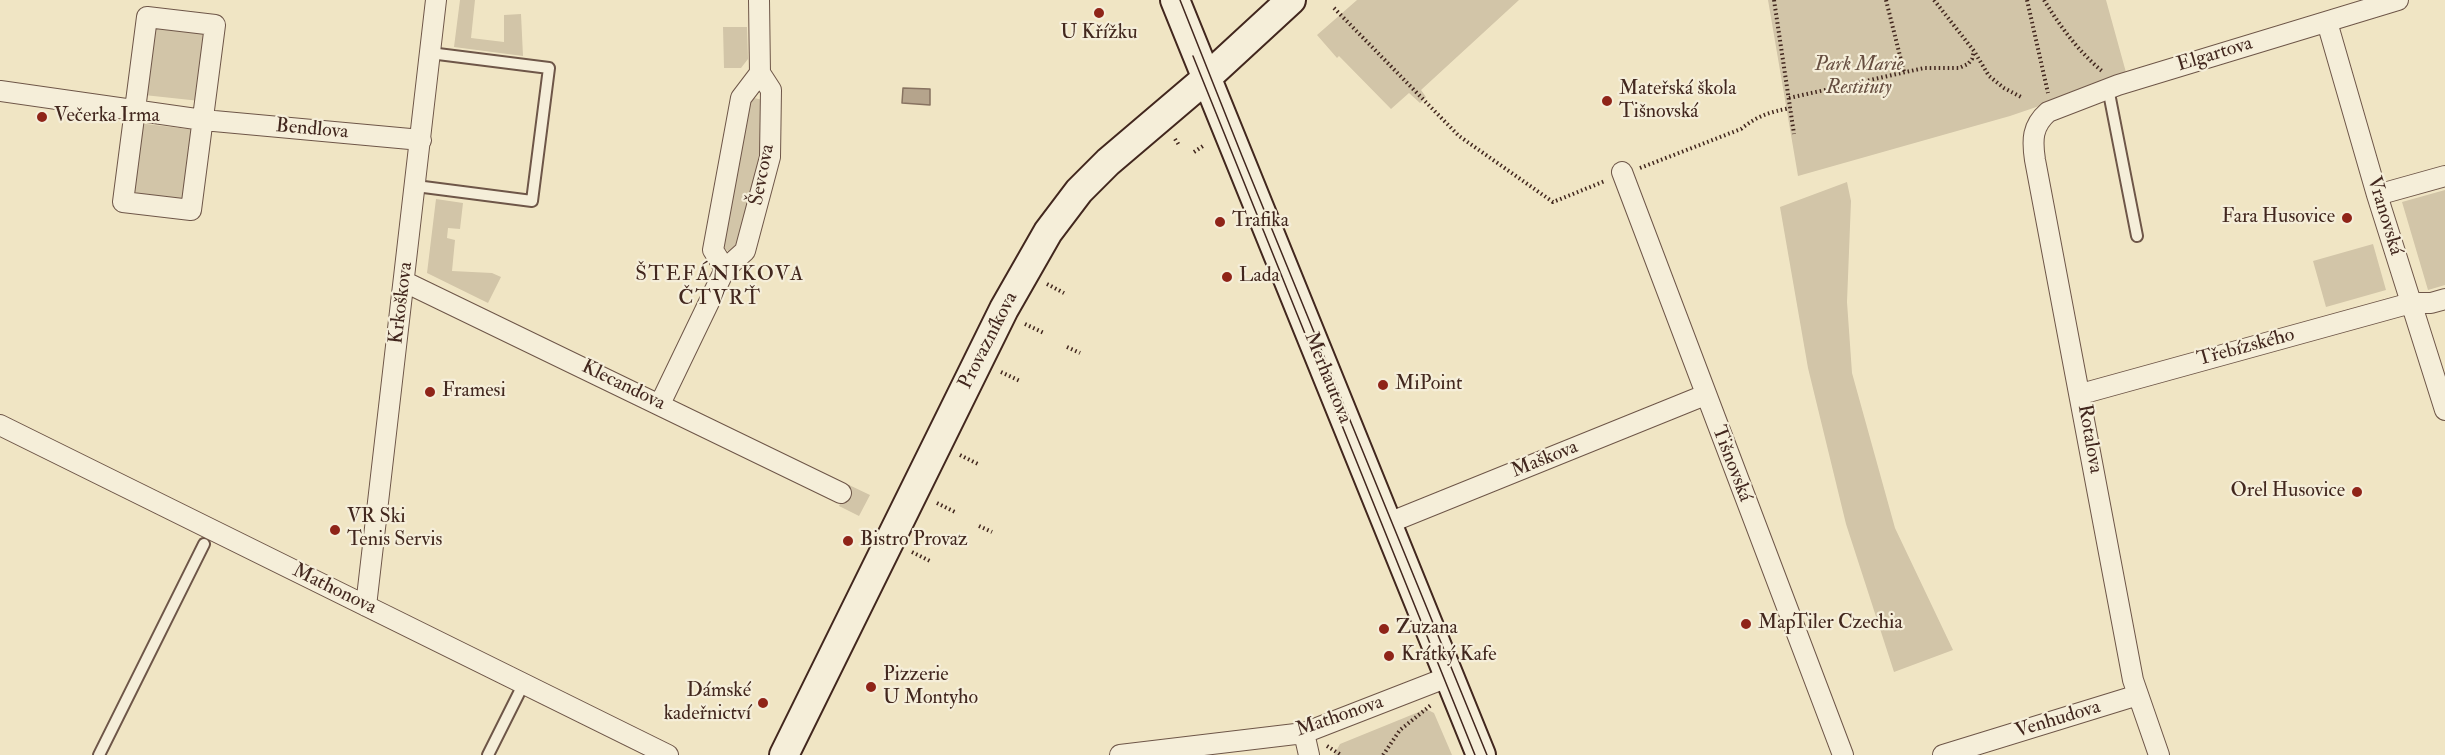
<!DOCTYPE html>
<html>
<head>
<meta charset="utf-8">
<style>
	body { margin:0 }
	canvas { display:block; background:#f0e5c4 }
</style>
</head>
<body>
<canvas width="2445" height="755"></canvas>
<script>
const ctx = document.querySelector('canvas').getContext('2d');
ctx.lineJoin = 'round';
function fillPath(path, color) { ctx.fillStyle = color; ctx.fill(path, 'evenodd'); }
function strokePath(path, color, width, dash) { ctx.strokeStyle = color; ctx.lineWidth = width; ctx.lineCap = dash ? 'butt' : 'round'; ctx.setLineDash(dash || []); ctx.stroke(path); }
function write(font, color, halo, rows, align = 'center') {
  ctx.font = font + ' "IM FELL Double Pica",serif'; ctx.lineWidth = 4.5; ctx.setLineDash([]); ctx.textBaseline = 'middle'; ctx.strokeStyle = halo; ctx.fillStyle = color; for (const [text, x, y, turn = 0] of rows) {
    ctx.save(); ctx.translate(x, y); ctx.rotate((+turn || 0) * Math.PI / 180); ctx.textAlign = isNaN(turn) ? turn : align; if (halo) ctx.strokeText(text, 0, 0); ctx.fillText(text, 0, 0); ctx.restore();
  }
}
fillPath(new Path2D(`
	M460 0H475L471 38 504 42V15L521 14 523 56 454 47Z
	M1357 0H1519L1421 90 1426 97 1420 103 1409 93 1391 109 1339 56 1337 58 1317 35Z
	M1768 0H2106L2127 76 2010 116 1798 176Z
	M151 26 208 33 200 101 144 95Z
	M723 27H747L748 59 741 68H724Z
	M754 98 763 100 764 143 740 249 730 253 722 246 749 101Z
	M138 123 196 130 184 202 135 196 131 186Z
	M1847 182 1851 201 1847 302 1852 373 1895 528 1953 650 1894 672 1846 524 1808 368 1780 207Z
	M2445 190V285L2428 290 2402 202Z
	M436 199 463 203 460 229 448 228 447 238 455 240 452 271 492 273 501 277 488 303 427 273Z
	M2373 244 2386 290 2326 307 2313 261Z
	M849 485 870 495 859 516 839 506Z
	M1426 709 1434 713 1452 755H1334L1340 744Z`), '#d2c5a8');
const water = new Path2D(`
	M903 88 930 89V105L902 103Z`);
fillPath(water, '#b5a48c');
strokePath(water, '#877260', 1.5);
const lane = new Path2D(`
	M2108 88 2137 236
	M416 186 532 201 549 68 430 53
	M99 755 204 544
	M488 755 523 685`);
const street = new Path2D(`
	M147 17 215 25 191 210 123 202Z
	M2327 22 2377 195 2445 410
	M0 91 203 120 421 140
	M1622 172 1843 755
	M2377 195 2445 176
	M725 269 713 250 741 98 760 73
	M405 282 841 493
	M2081 394 2411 303H2431L2445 299
	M660 404 725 269 745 251 770 157 771 90 760 73 759 0
	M0 425 668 755
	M1386 524 1705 395
	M366 606 436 0
	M1304 733 1309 755
	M1120 755 1304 733 1448 677
	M1943 755 2138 695
	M2159 755 2133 680 2035 160C2032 140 2032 126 2048 112L2118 85 2398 0`);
const secondary = new Path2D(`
	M1175 0 1481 755
	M784 755 1004 309 1048 232 1079 191 1108 162 1202 82 1291 0`);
strokePath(lane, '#6e5648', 14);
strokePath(street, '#6e5648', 22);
strokePath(secondary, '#42271e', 32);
strokePath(new Path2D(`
	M1774 0 1794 134
	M1886 0 1904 72
	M1934 0 1974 51 1989 76 2004 88 2021 97
	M2027 0 2048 93
	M2044 0C2060 26 2078 51 2102 71
	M1334 8 1459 136 1553 202 1605 181
	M1789 98 1924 68H1959L1968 64 1972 59 1974 51
	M1175 139 1179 145
	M1194 152 1203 146
	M1640 168 1741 129C1757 116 1770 112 1790 108
	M1047 284 1064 293
	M1025 324 1044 333
	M1067 347 1080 353
	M1001 372 1020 381
	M960 455 978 464
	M937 503 955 512
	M979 526 992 532
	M912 552 930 561
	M1327 746 1341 755
	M1383 755 1400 730 1431 705`), '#42271e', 4, [1.5, 3]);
strokePath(lane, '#f5eed9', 10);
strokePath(street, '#f5eed9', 20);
strokePath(secondary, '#f5eed9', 28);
strokePath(new Path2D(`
	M1180 0 1242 156 1487 755
	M1193 56 1475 755`), '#42271e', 1.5);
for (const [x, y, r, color] of [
	[1099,13,6,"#8f2418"],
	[1607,101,6,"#8f2418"],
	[42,117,6,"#8f2418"],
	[2347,218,6,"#8f2418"],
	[1220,222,6,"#8f2418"],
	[1227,277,6,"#8f2418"],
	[1383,385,6,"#8f2418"],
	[430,392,6,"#8f2418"],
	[2357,492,6,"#8f2418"],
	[335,530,6,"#8f2418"],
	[848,541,6,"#8f2418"],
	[1746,624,6,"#8f2418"],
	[1384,629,6,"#8f2418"],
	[1389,656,6,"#8f2418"],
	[871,687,6,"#8f2418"],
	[763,703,6,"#8f2418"]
]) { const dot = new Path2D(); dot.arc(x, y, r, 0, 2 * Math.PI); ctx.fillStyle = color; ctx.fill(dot); strokePath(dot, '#f5eed9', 2); }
write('20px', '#42271e', '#f5eed9', [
	["U Křížku",1099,34,"center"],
	["Mateřská škola",1619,90],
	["Tišnovská",1619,113],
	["Večerka Irma",54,117],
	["Fara Husovice",2335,218,"right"],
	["Trafika",1232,222],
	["Lada",1239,277],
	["MiPoint",1395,385],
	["Framesi",442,392],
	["Orel Husovice",2345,492,"right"],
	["VR Ski",347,518],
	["Tenis Servis",347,541],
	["Bistro Provaz",860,541],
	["MapTiler Czechia",1758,624],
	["Zuzana",1396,629],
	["Krátký Kafe",1401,656],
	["Pizzerie",883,676],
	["U Montyho",883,699],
	["Dámské",751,692,"right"],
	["kadeřnictví",751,715,"right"]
], 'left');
write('20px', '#42271e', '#f5eed9', [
	["Elgartova",2215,55,-17],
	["Bendlova",312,130,5],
	["Ševcova",763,175,-79],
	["Vranovská",2384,216,73],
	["Krkoškova",402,303,-83],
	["Provazníkova",989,341,-63],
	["Třebízského",2246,348,-15],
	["Merhautova",1327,378,68],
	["Klecandova",623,386,26],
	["Rotalova",2089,439,80],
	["Maškova",1545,460,-22],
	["Tišnovská",1731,464,69],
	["Mathonova",334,590,26],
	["Mathonova",1340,717,-19],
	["Venhudova",2058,720,-17]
]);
write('italic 20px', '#664e40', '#f5eed9', [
	["Park Marie",1859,66],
	["Restituty",1859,89]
]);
ctx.letterSpacing = '1.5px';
write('21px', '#42271e', '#f5eed9', [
	["ŠTEFÁNIKOVA",720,275],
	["ČTVRŤ",720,299]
]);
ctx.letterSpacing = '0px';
</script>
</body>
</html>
